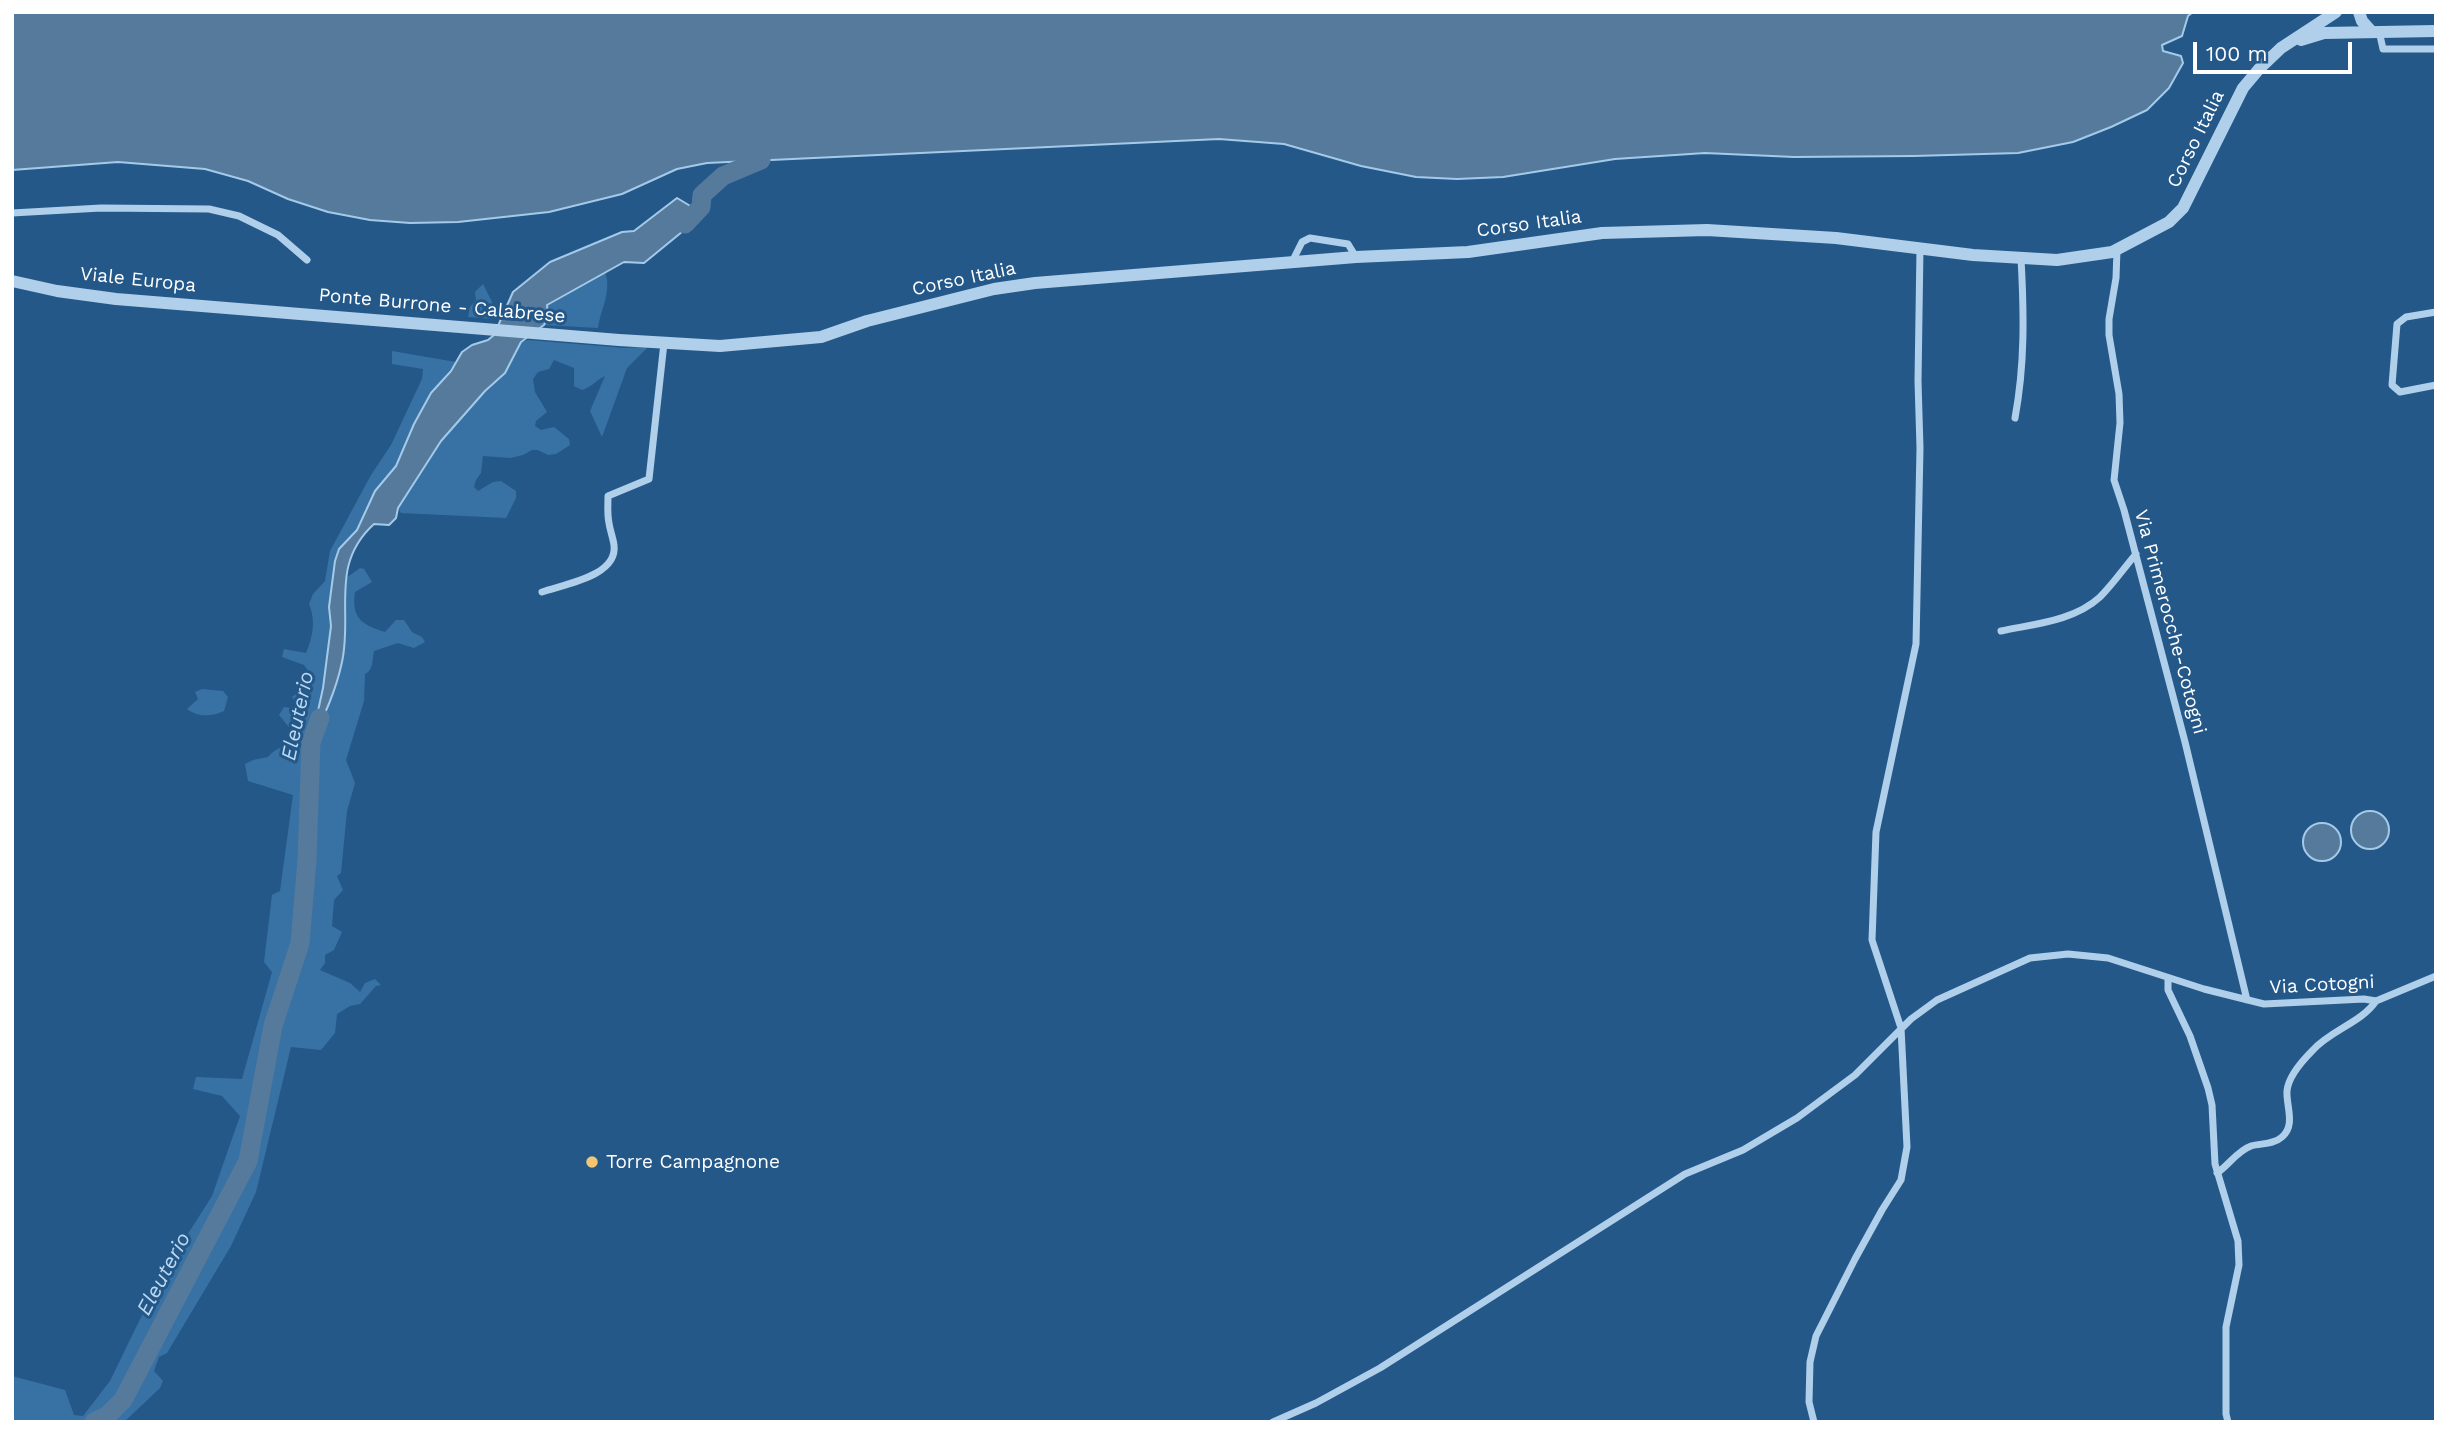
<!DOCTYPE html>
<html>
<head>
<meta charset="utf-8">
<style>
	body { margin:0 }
	#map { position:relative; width:2448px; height:1434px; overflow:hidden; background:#245889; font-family:"Work Sans",sans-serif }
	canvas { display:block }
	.frame { position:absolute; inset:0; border:14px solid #fff; pointer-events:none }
	.scale { position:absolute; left:2193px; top:42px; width:159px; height:32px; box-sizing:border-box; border:4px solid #fff; border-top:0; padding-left:9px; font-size:21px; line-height:24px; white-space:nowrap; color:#fff; -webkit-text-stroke:5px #245889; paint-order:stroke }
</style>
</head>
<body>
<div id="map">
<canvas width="2448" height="1434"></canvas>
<div class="frame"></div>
<div class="scale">100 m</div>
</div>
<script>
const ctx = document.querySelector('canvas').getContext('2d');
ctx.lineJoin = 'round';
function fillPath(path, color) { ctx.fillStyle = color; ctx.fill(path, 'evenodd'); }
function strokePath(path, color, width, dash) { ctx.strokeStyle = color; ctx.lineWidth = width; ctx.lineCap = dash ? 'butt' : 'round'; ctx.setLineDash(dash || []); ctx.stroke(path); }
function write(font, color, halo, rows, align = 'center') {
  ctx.font = font + ' "Work Sans",sans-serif'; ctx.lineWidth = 6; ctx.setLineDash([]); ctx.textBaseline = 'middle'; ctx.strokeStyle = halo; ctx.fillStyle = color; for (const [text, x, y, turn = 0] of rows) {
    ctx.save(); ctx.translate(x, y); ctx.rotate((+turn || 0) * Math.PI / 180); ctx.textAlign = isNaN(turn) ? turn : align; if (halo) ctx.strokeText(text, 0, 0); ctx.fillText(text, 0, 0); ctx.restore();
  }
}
fillPath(new Path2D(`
	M605 272C612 291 601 308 598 328L544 325 548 317 547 306Z
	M483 284 493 304V319L468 317 470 307 476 300 475 292Z
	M528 340 624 348 648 347 627 368 602 437 590 411 605 376C596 380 592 387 582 390L574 386V368L554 360 549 369 538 372 533 379 535 392 547 412 536 421 535 426 541 430 554 427 569 439 570 445 556 454 548 455 538 450H532L523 455 511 458 483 456 481 473 476 480 474 487 478 491 493 482 501 481 516 491V498L506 518 401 513 398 508 441 441 485 391 505 373 521 342Z
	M392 351 456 362 431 394 414 424 396 466 375 491 357 530 339 549 335 561 329 607 331 626 323 688 312 738C325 712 340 686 343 656 347 630 344 604 346 578L360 568 364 569 372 582 355 592C351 618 362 625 385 632L396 620H404L412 632 422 637 425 642 414 648 398 643 374 651C372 659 374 670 365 674L364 701 346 760 355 783 347 811 341 873 337 876 343 890 334 900 332 926 342 932 334 950 325 955V963L320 970 350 983 360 992 365 983 375 979 381 985 376 986 360 1004 350 1006 337 1014 335 1033 321 1050 291 1047 256 1192 231 1246 167 1353 159 1357 154 1371 163 1381 160 1388 124 1422H12V1376L65 1390 74 1415 83 1416 110 1381 161 1276 212 1196 240 1116 222 1096 193 1089 196 1077 242 1079 272 972 264 962 272 895 280 891 293 795 248 781 245 764 253 760 268 757C275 747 289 746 297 737L279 715 284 707 292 708 296 703 292 697 307 685 311 675 304 665 282 657 284 649 306 653C313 636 316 621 309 604L313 594 325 581 330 551 371 475 391 445 422 379 423 369 392 364Z
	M202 689 223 691 228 697 224 711C212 717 197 717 187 709L198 699 195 692Z`), '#3872a5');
const water = new Path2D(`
	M12 12H2193L2188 16 2182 36 2162 45 2163 51 2181 56 2183 63 2169 88 2147 110 2111 127 2073 142 2018 153 1914 156 1794 157 1705 153 1615 159 1503 177 1457 179 1416 177 1361 166 1284 144 1219 139 707 163 677 169 622 194 549 212 458 222 410 223 370 220 328 212 288 199 248 181 205 169 118 162 12 170Z
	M677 198 692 207 699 203 701 207 688 227 644 263 624 262 547 305 548 317 544 325 521 342 505 373 485 391 441 441 398 508 396 518 389 525 374 524C329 565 353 612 342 662 336 691 324 716 311 743L323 688 331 626 329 607 335 561 339 549 357 530 375 491 396 466 414 424 431 393 451 371 462 352 472 345 488 340 494 335 513 292 550 262 622 232 634 231Z
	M2351 830a19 19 0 1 1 38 0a19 19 0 1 1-38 0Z
	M2303 842a19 19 0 1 1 38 0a19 19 0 1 1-38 0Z`);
fillPath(water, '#567a9c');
strokePath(water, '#a4caea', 2);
strokePath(new Path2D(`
	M685 224 701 207 702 195 723 176 761 160
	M94 1422 107 1416 123 1400 248 1161 273 1026 300 943 307 860 311 743 320 718`), '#567a9c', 19);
strokePath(new Path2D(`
	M2379 31 2383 49H2436
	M12 213 101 208 209 209 239 216 278 235 307 260
	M2117 250 2116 278 2109 319V335L2119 394 2120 423 2114 480 2124 510 2185 742 2247 1000
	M1292 262 1302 242 1310 238 1348 244 1356 257
	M2436 312 2406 317 2397 324 2392 385 2400 392 2436 385
	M2015 418C2025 364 2024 314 2021 258
	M542 592C565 584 618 576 614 545 613 538 610 530 609 523 607 514 608 505 608 496L649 479 664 343
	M2001 631C2034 624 2074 621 2100 597 2113 584 2124 568 2136 554
	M2168 978V990L2190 1036 2208 1088 2212 1105 2215 1164 2238 1241 2239 1265 2226 1327V1414L2228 1422
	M2217 1173C2229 1165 2237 1151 2251 1146 2261 1143 2273 1145 2282 1137 2296 1125 2286 1106 2287 1091 2288 1077 2304 1059 2313 1050 2331 1030 2361 1023 2376 1001
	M1273 1422 1316 1403 1380 1368 1685 1174 1743 1150 1797 1118 1855 1075 1911 1019 1937 1000 2030 958 2068 954 2108 958 2204 989 2264 1004 2364 999 2376 1001 2436 976
	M1814 1422 1809 1402 1810 1362 1816 1336 1855 1259 1882 1210 1901 1180 1907 1147 1901 1028 1872 940 1876 832 1916 644 1920 448 1918 381 1920 248`), '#b0cfea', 7);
strokePath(new Path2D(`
	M2359 12 2362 21 2371 31
	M2301 40 2324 33 2436 31
	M12 281 57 291 116 299 619 340 720 346 821 337 867 321 994 289 1035 283 1356 257 1468 252 1602 233 1707 230 1836 238 1973 255 2057 260 2112 252 2169 222 2183 208 2243 88 2259 69 2281 48 2336 12`), '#b0cfea', 12);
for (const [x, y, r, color] of [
	[592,1162,7,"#f4c574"]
]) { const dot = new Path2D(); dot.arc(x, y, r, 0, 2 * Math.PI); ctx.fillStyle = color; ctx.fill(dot); strokePath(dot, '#245889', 2.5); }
write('19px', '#fff', '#245889', [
	["Corso Italia",2196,139,-64],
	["Corso Italia",1529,224,-8],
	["Corso Italia",964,279,-12],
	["Viale Europa",138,280,6],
	["Ponte Burrone - Calabrese",442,306,5],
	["Via Primerocche-Cotogni",2170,622,75],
	["Via Cotogni",2322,985,-3]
]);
write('19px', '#fff', '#245889', [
	["Torre Campagnone",606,1162]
], 'left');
write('italic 21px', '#bcd8f1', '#245889', [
	["Eleuterio",298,716,-78],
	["Eleuterio",164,1274,-62]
]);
</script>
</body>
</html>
